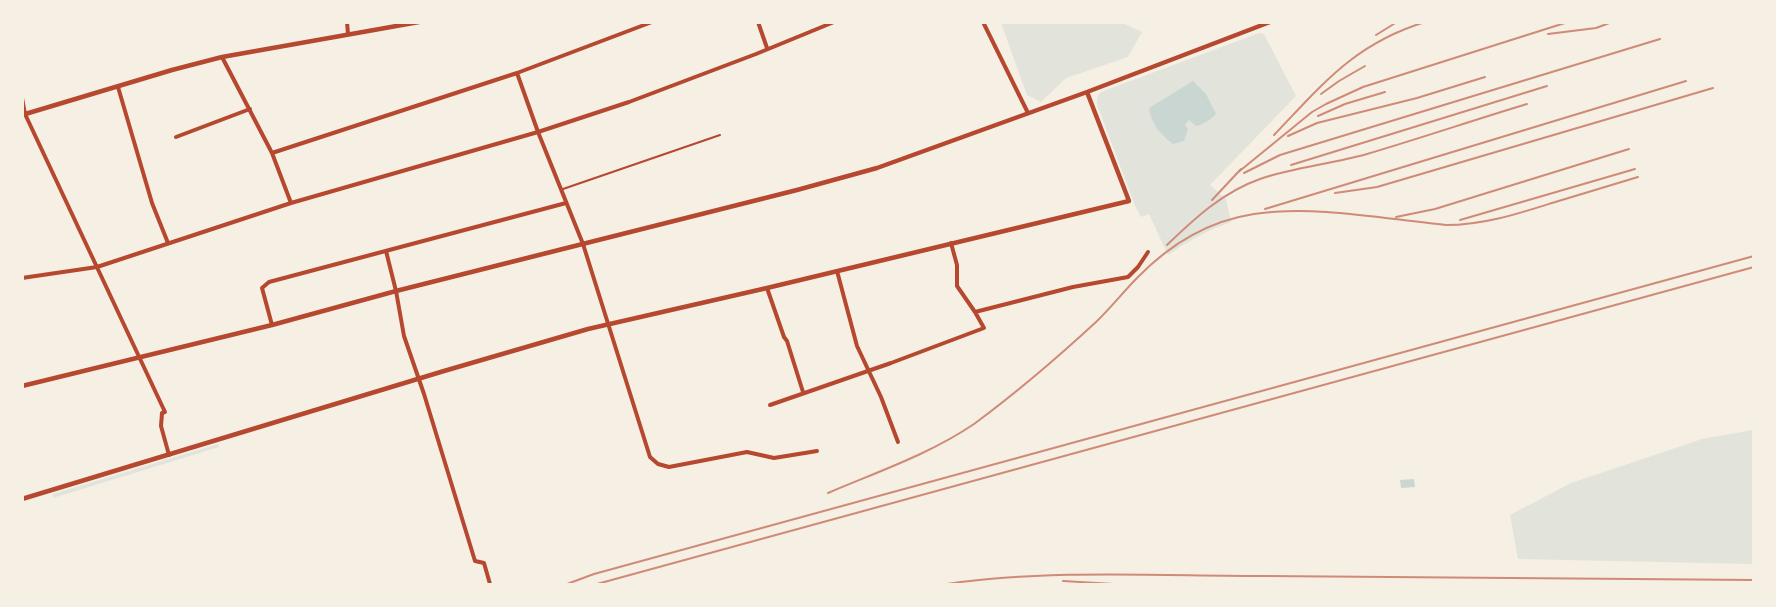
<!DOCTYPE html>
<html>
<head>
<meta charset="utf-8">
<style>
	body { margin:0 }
	#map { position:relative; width:1776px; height:607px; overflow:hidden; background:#f6efe4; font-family:"PT Serif",serif }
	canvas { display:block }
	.frame { position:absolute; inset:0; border:24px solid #f6efe4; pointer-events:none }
</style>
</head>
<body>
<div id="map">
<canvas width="1776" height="607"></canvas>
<div class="frame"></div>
</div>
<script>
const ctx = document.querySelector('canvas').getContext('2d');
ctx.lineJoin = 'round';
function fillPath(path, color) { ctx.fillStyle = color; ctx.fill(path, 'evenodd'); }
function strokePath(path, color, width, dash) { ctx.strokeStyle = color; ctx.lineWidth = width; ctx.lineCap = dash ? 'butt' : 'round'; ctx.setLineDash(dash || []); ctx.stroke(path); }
fillPath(new Path2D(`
	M1001 23H1123L1142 32 1128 57 1066 78 1041 102 1027 95Z
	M1259 33 1264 34 1296 96 1210 185 1226 199 1231 222C1208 230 1188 241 1168 255L1149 214 1141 217 1136 208 1102 118C1099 109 1093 100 1101 92Z
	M1753 430V564L1518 559 1510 515 1571 483 1702 439Z
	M218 444 219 447 53 498V494Z`), '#e2e4dc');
fillPath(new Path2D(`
	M1193 81 1206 94 1216 114C1210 120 1204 124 1196 126L1189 120 1185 125 1188 129 1184 141 1173 144C1161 135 1151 124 1149 108Z
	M1414 479 1415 487 1401 488 1400 480Z`), '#c9d6d2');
strokePath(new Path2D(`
	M563 189 720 135`), '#b5482f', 2);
strokePath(new Path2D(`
	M347 22 348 34
	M758 22 767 48
	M983 22 1028 113
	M222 57 272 153 291 203
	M517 73 538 132 583 244 650 457 658 464 669 467 747 452 774 458 817 451
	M118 87 152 203 168 243
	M22 98 25 114 165 412 162 413 161 426 169 455
	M176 137 250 109
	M272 153 517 73 652 22
	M386 251 396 291 404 336 424 394 475 561 484 563 490 584
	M837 271 857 346 881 397 898 442
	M22 278 97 267 291 203 538 132 629 102 756 54 834 22
	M767 288 784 337 787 341 803 392
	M975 312 1073 287 1128 277 1138 267 1148 252
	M272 325 262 288 269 282 566 203
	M770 405 891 363 984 328 975 312 957 286V265L951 243`), '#b5482f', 4);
strokePath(new Path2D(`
	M22 115 172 70 222 57 419 22
	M22 386 272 325 396 291 797 190 877 168 1087 92 1270 22
	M22 499 444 371 588 329 767 288 1129 201 1087 92`), '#b5482f', 4.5);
strokePath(new Path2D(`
	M1548 34 1596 28 1612 22
	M1376 35 1397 22
	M1321 94 1339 81 1365 66
	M1318 116 1345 104 1385 92
	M1274 135C1323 84 1354 44 1425 22
	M1288 136 1317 123 1417 98 1485 77
	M1291 165 1547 86
	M1244 173 1280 155 1660 39
	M1236 174 1312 112 1326 104 1363 87 1568 22
	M1335 193 1377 187 1713 88
	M1212 200 1241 169
	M1265 209 1686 81
	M1396 217 1435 209 1629 149
	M1460 220 1635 169
	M1167 245C1195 218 1223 192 1260 179 1295 167 1332 164 1367 154 1421 138 1474 120 1527 104
	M828 493C877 472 930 454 974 424 1016 393 1057 358 1096 322 1110 309 1123 292 1137 278 1169 245 1208 221 1254 214 1316 205 1384 219 1446 225 1483 225 1517 214 1552 203 1581 194 1609 186 1638 177
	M1063 581 1114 584
	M567 584 594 574 1754 256
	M597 584 1754 267
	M947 584C1053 569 1159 576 1267 576 1429 577 1591 579 1754 580`), '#cf8b77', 2);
</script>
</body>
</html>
